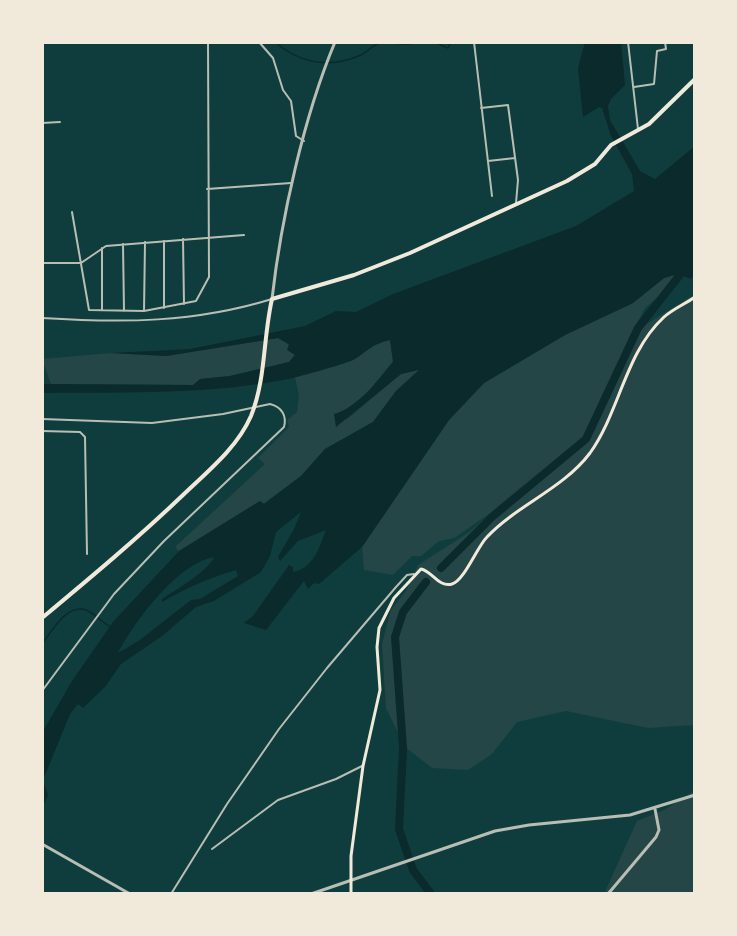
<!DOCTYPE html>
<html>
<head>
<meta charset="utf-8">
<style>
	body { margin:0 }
	#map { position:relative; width:737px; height:936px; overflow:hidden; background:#0f3d3e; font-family:Commissioner,sans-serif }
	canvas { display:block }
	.frame { position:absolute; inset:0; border:44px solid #f1e9da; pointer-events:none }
</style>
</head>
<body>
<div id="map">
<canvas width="737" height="936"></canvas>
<div class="frame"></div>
</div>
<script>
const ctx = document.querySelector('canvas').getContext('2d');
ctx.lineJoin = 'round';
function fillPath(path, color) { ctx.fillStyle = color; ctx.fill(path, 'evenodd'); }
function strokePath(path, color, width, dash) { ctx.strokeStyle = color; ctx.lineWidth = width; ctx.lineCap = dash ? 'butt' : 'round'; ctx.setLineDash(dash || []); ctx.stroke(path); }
fillPath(new Path2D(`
	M678 274 680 277 676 282 645 308 628 340 640 328 695 294V725L648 728 566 711 517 722 492 754 468 770 432 768 405 747 386 708 382 644 391 610 406 591 418 565 468 533 549 463 489 514 454 538 439 541 421 556H412L393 575 364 570 362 547 449 420 484 383 565 335 633 303 664 278Z
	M278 338 289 345 295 355 289 362 230 376 200 379 194 385 51 384 42 359 111 353 166 356Z
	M390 339 393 361 368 392 343 412 346 420 401 374 420 369 396 391 373 422 325 449 301 476 263 504 260 501 179 551 175 547 265 464 258 458 289 427 287 420 297 412 299 396 295 377 353 360 373 344Z
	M695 790V894H604L637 821 664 810Z`), '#244646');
fillPath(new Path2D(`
	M585 42H621L625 85 611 99 608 106 610 120 640 171 655 179 695 146V273L691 279 678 274 664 278 633 303 565 335 484 383 449 420 362 547 319 584 314 583 308 589 304 581 266 630 244 623 253 616 289 565 293 567V572C314 568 319 548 326 530L298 541 280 561 278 557 294 529 301 512 276 532 270 556 261 572 214 601 196 607 162 636 121 664 105 687 83 708 78 704 70 714 43 780 48 795 42 808V733L72 681 113 622 179 551 260 501 264 504 301 476 325 449 373 422 396 391 419 370 401 374 336 427 334 414C359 407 377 381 393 362L390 340C371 345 370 349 355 359 346 364 304 375 293 378 211 395 128 392 45 393L42 392V384L193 385 200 379 230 376 289 362 295 355 287 350 289 344 278 338 166 356 111 353 190 349 305 326 336 311 356 312 393 294 576 226 634 191 632 174 611 136 602 108 599 107 583 117 578 68ZM214 557C205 574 178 588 162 599V602C186 588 209 578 236 570L238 576 200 599 191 600 140 640 118 653C134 622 178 563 214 557Z`), '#0a2a2b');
strokePath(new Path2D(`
	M275 42C301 64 329 69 361 55 367 52 373 45 380 43 393 40 403 48 416 42
	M434 42 448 48 451 42
	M42 644C51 632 67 603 86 610 96 614 102 623 111 627`), '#0a2a2b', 1.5);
strokePath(new Path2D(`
	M441 568 492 517 586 439 638 328 679 276 681 267
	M426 582 403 612 395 637 403 748 399 829 413 870 431 894`), '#0a2a2b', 8);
strokePath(new Path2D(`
	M259 42 273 58 283 90 291 101 296 136 304 141
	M474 42 492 196
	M628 42 638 129
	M634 87 654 84 657 51 666 49 665 42
	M481 108 508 105 518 180 516 203
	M42 123 60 122
	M488 161 515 158
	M207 189 291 183
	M72 212 89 310 144 311 196 301 209 277 208 42
	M183 239 184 304
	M123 244 124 311
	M102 248V310
	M42 263H81L106 246 244 235
	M164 308V241
	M144 311 145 242
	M42 318C122 323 194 323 272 299
	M42 419 152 423 223 414 270 404C282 407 287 416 284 427L164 541 114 594 42 691
	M42 431 80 432 85 437 87 554
	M212 849 278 800 336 779 362 766
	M171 894 227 804 279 729 327 668 396 587 407 575 414 574`), '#b8beb3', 2);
strokePath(new Path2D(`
	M272 299C281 219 304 116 335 42
	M42 844 130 894
	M311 894 495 831 529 825 630 815 695 795
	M608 894 656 837 659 830 655 809`), '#b8beb3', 3);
strokePath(new Path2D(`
	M351 894V856L363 766 380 690 377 647 379 628 394 598 421 569C432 571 439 588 452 584 464 581 477 547 487 537 517 505 563 489 590 453 620 411 625 353 664 317 673 309 685 304 695 297`), '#f1e9da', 3);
strokePath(new Path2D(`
	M42 618C90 578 138 538 183 495 208 471 237 448 251 416 266 379 263 338 272 299L354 275 410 253 567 181 595 164 611 145 649 124 695 79`), '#f1e9da', 4);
</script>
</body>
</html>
